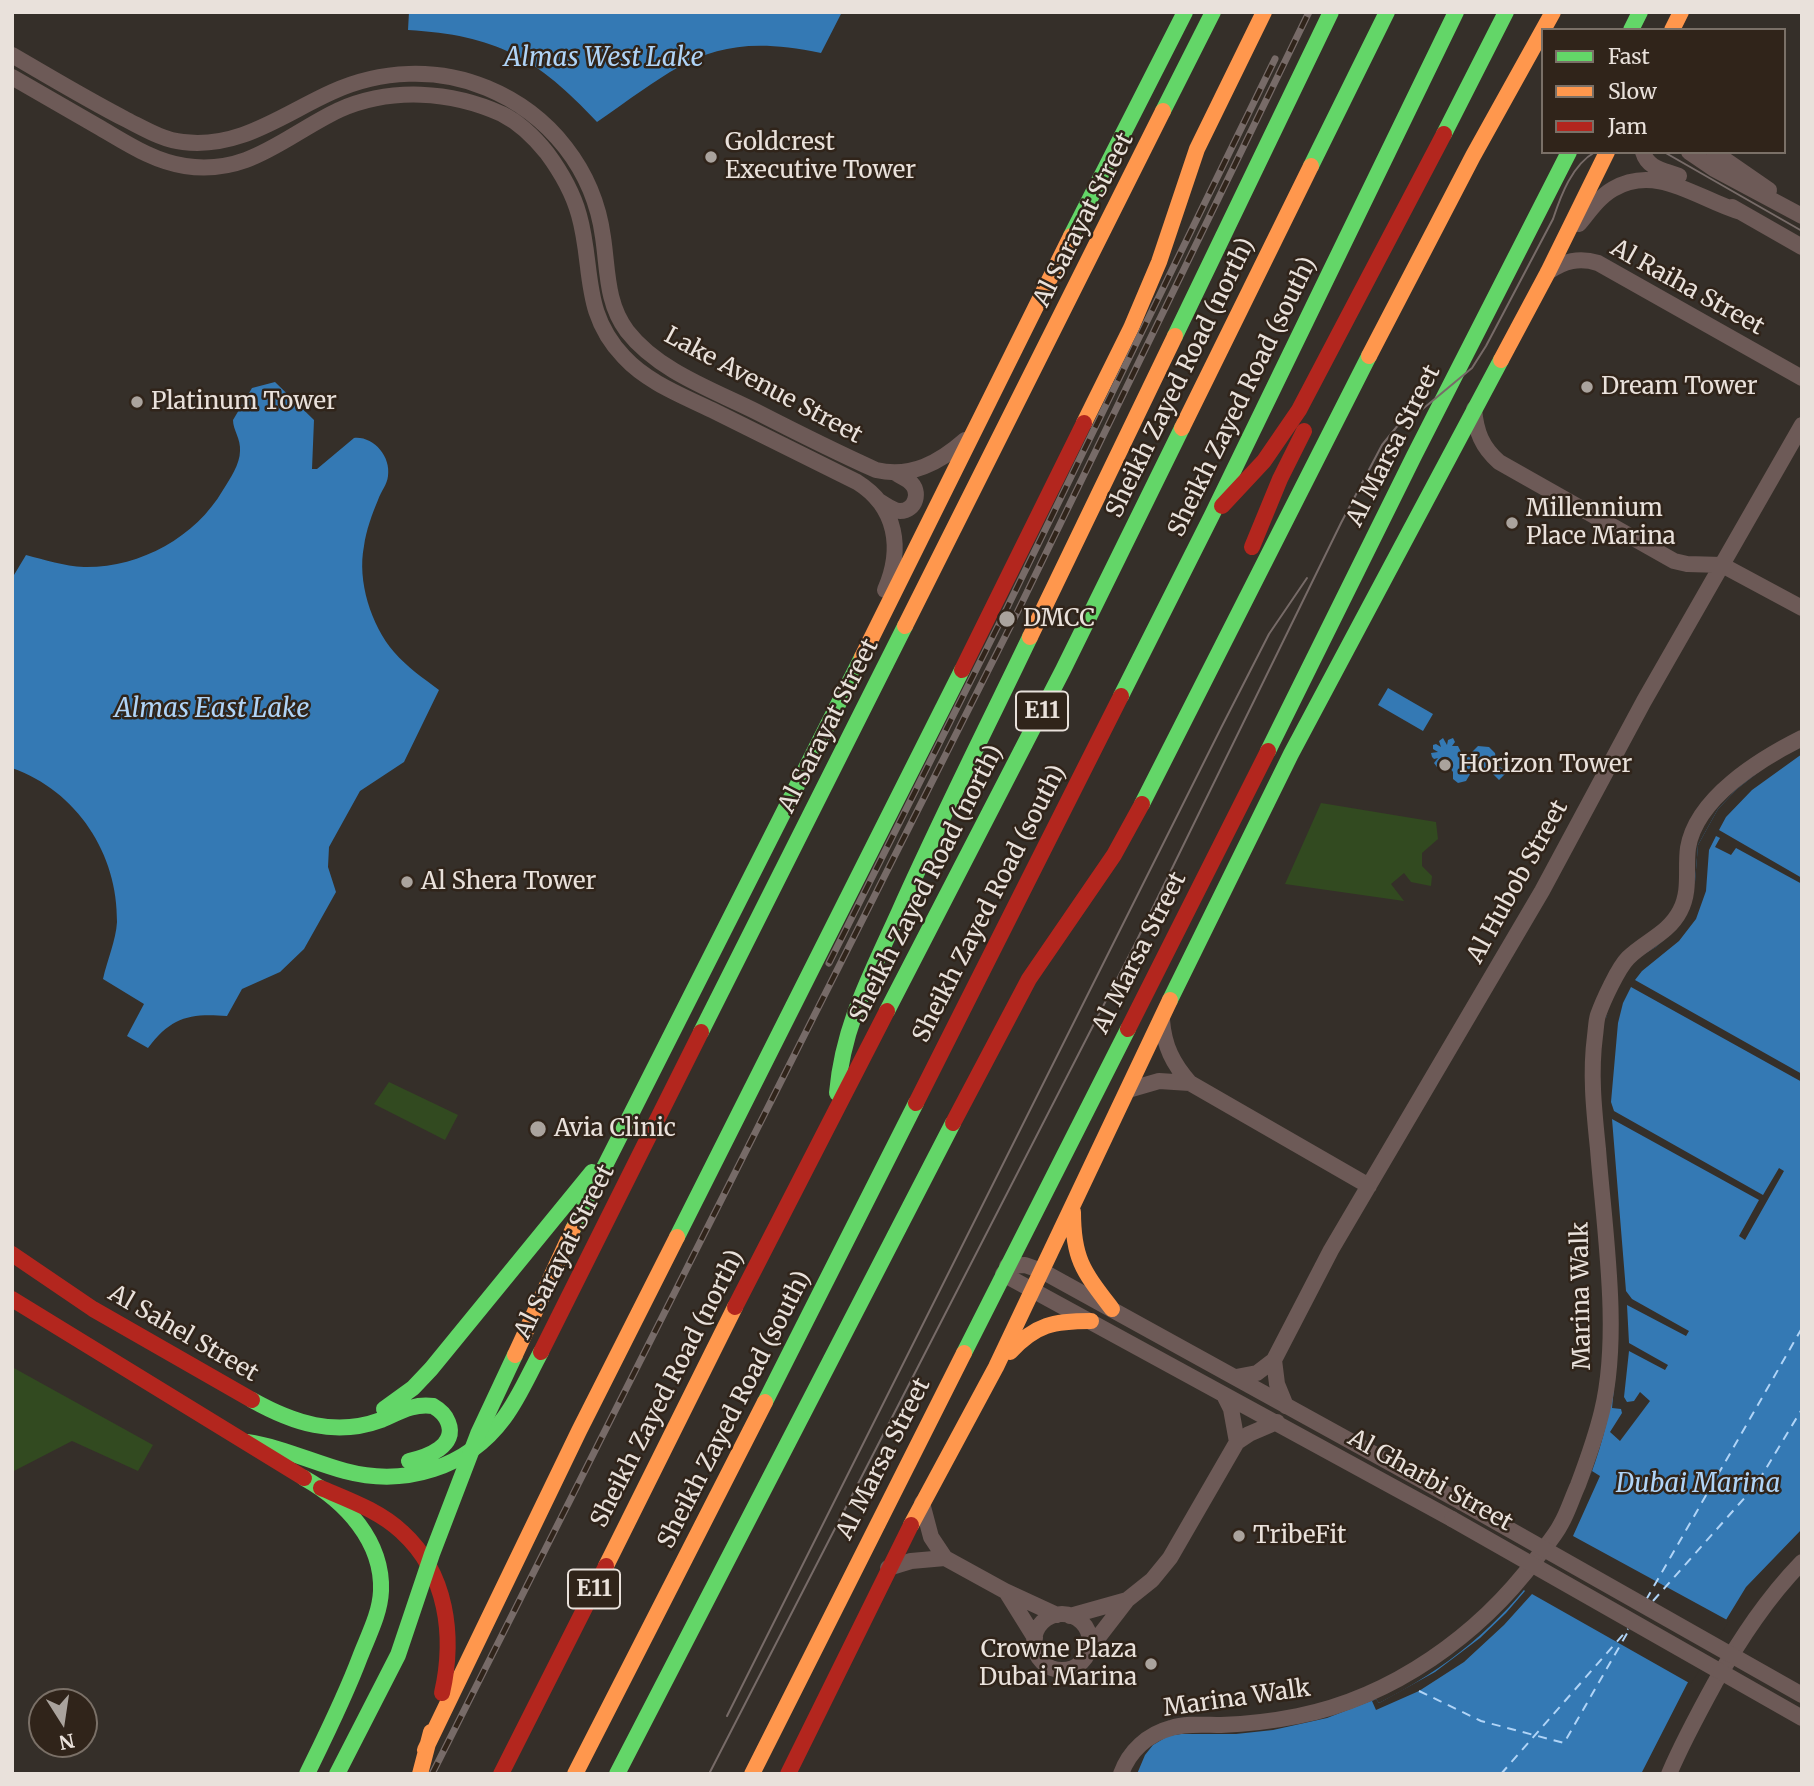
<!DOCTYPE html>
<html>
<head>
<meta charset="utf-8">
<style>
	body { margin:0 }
	#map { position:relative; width:1814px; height:1786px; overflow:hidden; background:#352f29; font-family:Merriweather,serif }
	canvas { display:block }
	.frame { position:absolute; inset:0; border:14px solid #e9e1db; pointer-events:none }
	.legend { position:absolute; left:1541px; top:28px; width:245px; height:126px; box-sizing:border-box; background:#30241a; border:2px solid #7a7067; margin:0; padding:9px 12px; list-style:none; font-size:21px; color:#e9e1db }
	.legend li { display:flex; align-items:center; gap:14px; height:35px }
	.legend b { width:35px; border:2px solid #7a7067 }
	.north { position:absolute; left:28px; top:1688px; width:70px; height:70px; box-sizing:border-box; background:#30241a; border:2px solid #7a7067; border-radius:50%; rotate:168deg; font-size:19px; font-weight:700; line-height:28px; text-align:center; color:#e9e1db }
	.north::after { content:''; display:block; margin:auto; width:24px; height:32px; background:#aaa39d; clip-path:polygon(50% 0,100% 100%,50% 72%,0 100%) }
</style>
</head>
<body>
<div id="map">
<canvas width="1814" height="1786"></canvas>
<div class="frame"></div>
<ul class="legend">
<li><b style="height:9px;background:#63d668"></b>Fast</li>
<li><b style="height:9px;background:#ff974d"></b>Slow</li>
<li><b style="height:9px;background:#b3261e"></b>Jam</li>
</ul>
<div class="north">N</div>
</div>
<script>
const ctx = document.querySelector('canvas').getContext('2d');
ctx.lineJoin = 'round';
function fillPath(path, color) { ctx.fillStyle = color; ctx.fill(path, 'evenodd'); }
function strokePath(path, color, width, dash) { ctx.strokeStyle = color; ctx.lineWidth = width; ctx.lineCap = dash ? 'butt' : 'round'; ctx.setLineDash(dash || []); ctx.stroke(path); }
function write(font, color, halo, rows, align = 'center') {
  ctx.font = font + ' Merriweather,serif'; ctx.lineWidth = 5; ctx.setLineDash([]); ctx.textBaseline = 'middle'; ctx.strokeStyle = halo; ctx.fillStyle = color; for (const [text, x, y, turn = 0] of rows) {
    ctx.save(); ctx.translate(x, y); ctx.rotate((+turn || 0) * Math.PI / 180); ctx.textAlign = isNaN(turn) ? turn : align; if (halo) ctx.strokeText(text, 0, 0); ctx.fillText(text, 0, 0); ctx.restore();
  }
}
fillPath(new Path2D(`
	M1321 803 1436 822 1438 839 1422 853V866L1432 876 1431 886 1411 882 1404 873 1391 884 1404 901 1285 884Z
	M389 1082 458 1115 445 1140 374 1104Z
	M12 1367 153 1445 138 1471 72 1441 12 1472Z`), '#324a20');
fillPath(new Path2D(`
	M409 12H842L821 53C712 30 681 64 597 122 538 58 495 35 408 30Z
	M275 382 314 420 312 469H317L354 438C373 436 391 456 388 476 387 485 381 491 378 500 372 514 366 531 364 546 357 581 371 625 394 652 407 667 423 678 439 690L404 762 360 791 329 847 328 867 336 892 304 949 280 972 242 989 227 1016C190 1013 171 1017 148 1048L127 1036 144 1004 103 979C107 961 116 940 117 922 118 854 77 791 12 768V575H14L26 555C45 560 64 566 84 567 139 568 195 538 223 490 230 479 240 464 240 451 241 439 233 430 233 420L252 388Z
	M1388 688 1433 714 1423 731 1378 705Z
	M1443 738 1447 745 1448 740 1453 738 1455 742 1452 746H1458L1463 756 1470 754 1478 746 1489 747 1495 753 1497 766 1504 769 1506 773 1499 780 1490 771H1472L1466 781 1458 783 1453 779V772L1450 768 1443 767 1442 764 1441 767H1437L1434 763 1438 758 1434 759 1432 757 1431 753 1438 752 1433 749V745L1436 744 1441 747 1439 741Z
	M1802 744V1529L1746 1587 1687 1684 1641 1774H1137L1145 1755 1153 1745 1168 1736 1181 1734H1236L1273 1730 1327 1718 1376 1699 1379 1703C1514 1636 1599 1519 1616 1368L1606 1018 1634 960 1656 947 1668 936 1695 882 1698 845 1718 809 1737 789 1770 763Z`), '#3479b4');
fillPath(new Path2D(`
	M1802 744V754L1752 790 1726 817 1719 830 1802 878V884L1736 848 1731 855 1715 847 1720 838 1716 836 1709 850 1706 891 1696 919 1679 941 1642 971 1635 980 1802 1074V1082L1631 987 1623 1003 1618 1023 1611 1102 1614 1111 1763 1195 1779 1168 1784 1171 1745 1240 1739 1236 1759 1200 1612 1119 1626 1291 1632 1299 1689 1331 1686 1336 1627 1305 1629 1343 1668 1365 1665 1370 1629 1351 1624 1397 1627 1402 1634 1401 1640 1392 1650 1401 1620 1441 1610 1432 1622 1413 1621 1409 1612 1408 1616 1368 1598 1117 1601 1055 1606 1018 1621 978 1634 960 1656 947 1668 936 1695 882 1698 845 1718 809 1737 789 1770 763Z
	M1592 1471 1600 1476 1573 1536 1729 1621 1691 1684 1532 1594 1504 1625 1464 1662 1419 1691 1376 1710 1372 1701 1376 1699 1379 1703 1435 1672 1480 1638 1506 1613 1525 1591 1522 1588 1565 1531Z`), '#352f29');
strokePath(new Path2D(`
	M1646 1600 1802 1328
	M1653 1601 1756 1485 1802 1409
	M1419 1691 1481 1721 1564 1743 1629 1630
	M1501 1774 1628 1629`), '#b0d4f7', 2, [9, 7]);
strokePath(new Path2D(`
	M12 55C50 77 88 100 127 120 145 129 163 140 183 142 240 149 283 114 332 92 380 70 437 67 487 88 550 114 594 170 603 237 608 270 606 303 627 331 658 371 713 390 757 412 796 432 836 452 876 470 911 478 939 463 965 440
	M12 77C40 93 69 110 97 126 125 142 152 161 185 166 249 176 286 135 339 110 391 87 451 91 502 114 520 123 535 138 547 153 561 172 573 193 579 215 594 268 581 312 624 357 647 382 681 395 712 410 760 434 809 458 857 482 897 507 903 549 885 590
	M1643 152C1648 169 1664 170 1679 176
	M1689 152 1714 169 1802 216
	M1714 152 1769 190
	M1732 207 1802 247
	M1579 224C1589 212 1599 197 1613 189 1657 163 1699 200 1741 212
	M1548 272C1564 261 1579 257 1598 263L1802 378
	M1474 409C1476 432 1482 447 1499 462L1674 561 1687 564 1722 565 1802 608
	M879 501C886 505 893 511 900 511 916 511 921 491 910 482 906 478 900 476 895 473
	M1162 1020C1164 1046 1173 1064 1190 1083L1369 1186
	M1128 1090 1159 1081 1190 1083
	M1007 1266 1025 1265 1042 1271 1461 1502
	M1003 1274 1452 1519
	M1274 1360 1277 1384 1286 1406
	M1236 1377 1257 1373 1274 1360 1331 1250 1542 891 1644 701 1802 425
	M1224 1395 1231 1409 1237 1442
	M922 1503 931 1537 945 1558 1005 1591 1057 1615
	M888 1568 911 1561 945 1558
	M1007 1593 1035 1638
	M1034 1642a28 28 0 1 1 56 0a28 28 0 1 1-56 0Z
	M1070 1616 1127 1600
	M1090 1648 1127 1600 1152 1580 1170 1558 1237 1442 1249 1434 1277 1422
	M1121 1774C1129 1751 1148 1734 1171 1728 1186 1723 1205 1725 1221 1725 1246 1724 1273 1721 1298 1716 1393 1697 1479 1635 1536 1559 1544 1548 1555 1536 1561 1524 1568 1512 1572 1498 1578 1485 1587 1461 1596 1436 1602 1411 1621 1334 1604 1228 1598 1149 1594 1110 1590 1074 1595 1036 1596 1029 1596 1021 1598 1015 1603 1001 1618 968 1628 958 1645 941 1668 934 1680 911 1691 890 1685 869 1688 848 1696 798 1760 759 1802 738
	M1669 1774C1683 1741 1699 1712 1716 1681 1741 1638 1767 1598 1802 1562`), '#6d5a57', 16);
strokePath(new Path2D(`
	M1631 30 1640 12
	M1163 111 1213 12
	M1444 134 1506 12
	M1311 166 1387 12
	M1071 236 1185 12
	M1175 336 1331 12
	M1121 696 1212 515 1456 12
	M1268 751 1414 456 1569 152
	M1142 804 1369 356
	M1170 1000 1291 754 1501 360
	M887 1011 1063 670 1182 428
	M701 1032 905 626
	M837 1093C843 1025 871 974 899 912 940 820 986 729 1030 637
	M573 1229 862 657
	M677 1237 962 670
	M964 1353 1128 1029
	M252 1400C293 1423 335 1437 381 1420 398 1413 413 1403 433 1406 440 1410 445 1414 448 1422 458 1446 427 1457 409 1461
	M765 1402 916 1103
	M384 1409 413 1388 431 1369 592 1172
	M247 1442C281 1447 312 1462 345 1471 405 1487 467 1468 504 1418 519 1398 529 1374 541 1352
	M304 1478C345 1501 383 1541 381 1591 380 1614 368 1636 360 1657 345 1697 326 1735 307 1774
	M617 1774 953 1123`), '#63d668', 16);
strokePath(new Path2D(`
	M1672 30 1681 12
	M1369 356 1473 156 1553 12
	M1501 360 1548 272 1607 152
	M1084 423 1131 328 1159 262 1197 149 1264 12
	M1182 428 1311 166
	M905 626 1163 111
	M1030 637 1175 336
	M862 657 1071 236
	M1073 1212C1073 1260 1084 1272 1112 1309
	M1010 1352C1036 1324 1054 1321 1091 1321
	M911 1525 996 1367 1170 1000
	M606 1566 735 1307
	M425 1750 579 1431 677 1237
	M420 1774 431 1732
	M575 1774 765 1402
	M752 1774 964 1353`), '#ff974d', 16);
strokePath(new Path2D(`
	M1222 506 1264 461 1299 410 1444 134
	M1252 547 1280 479 1304 431
	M962 670 1084 423
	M1128 1029 1268 751
	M916 1103 1121 696
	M953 1123 1029 979 1114 855 1142 804
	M12 1254 93 1309 252 1400
	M12 1299 304 1478
	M735 1307 887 1011
	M541 1352 701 1032
	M321 1488C349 1500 380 1511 402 1532 447 1573 455 1636 442 1693
	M501 1774 606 1566
	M788 1774 911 1525`), '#b3261e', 16);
strokePath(new Path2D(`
	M1664 152 1802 231
	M727 1716 1221 728 1269 634 1307 578
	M709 1774 1135 944 1341 523 1382 445 1399 424 1419 412 1472 368 1486 346 1553 219C1561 195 1572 165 1595 152`), '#776b68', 2);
const rail = new Path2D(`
	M829 963 1003 616 1275 59
	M432 1774 1013 621 1309 12`);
strokePath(rail, '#776b68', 7);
strokePath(rail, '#30241a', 4.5, [13]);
strokePath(new Path2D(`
	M1461 1502 1802 1695
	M1452 1519 1802 1718`), '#6d5a57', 16);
strokePath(new Path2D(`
	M337 1774 398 1655 432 1554 478 1434 515 1355`), '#63d668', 16);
strokePath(new Path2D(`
	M515 1355 573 1229`), '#ff974d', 16);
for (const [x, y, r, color] of [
	[711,157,7,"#aaa39d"],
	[1587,387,7,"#aaa39d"],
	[137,402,7,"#aaa39d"],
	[1512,523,7,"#aaa39d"],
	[1007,619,9,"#aaa39d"],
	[1445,765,7,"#aaa39d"],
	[407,882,7,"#aaa39d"],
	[538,1129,9,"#aaa39d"],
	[1239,1536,7,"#aaa39d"],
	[1151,1664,7,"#aaa39d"]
]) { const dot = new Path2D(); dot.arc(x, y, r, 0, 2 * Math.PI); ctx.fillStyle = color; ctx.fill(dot); strokePath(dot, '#30241a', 2.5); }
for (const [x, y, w] of [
	[1042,711,52],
	[594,1589,52]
]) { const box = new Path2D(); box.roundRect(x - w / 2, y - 19.5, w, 39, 5); ctx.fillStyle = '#30241a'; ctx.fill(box); strokePath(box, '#e9e1db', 2); }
write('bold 23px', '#e9e1db', null, [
	["E11",1042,711],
	["E11",594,1589]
]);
write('24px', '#e9e1db', '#30241a', [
	["Goldcrest",725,143],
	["Executive Tower",725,171],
	["Dream Tower",1601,387],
	["Platinum Tower",151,402],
	["Millennium",1526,509],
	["Place Marina",1526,537],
	["DMCC",1023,619],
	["Horizon Tower",1459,765],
	["Al Shera Tower",421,882],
	["Avia Clinic",554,1129],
	["TribeFit",1253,1536],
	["Crowne Plaza",1137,1650,"right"],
	["Dubai Marina",1137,1678,"right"]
], 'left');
write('24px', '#e9e1db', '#30241a', [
	["Al Sarayat Street",1084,220,-63],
	["Al Raiha Street",1687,288,29],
	["Sheikh Zayed Road (north)",1181,378,-64],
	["Lake Avenue Street",763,386,28],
	["Sheikh Zayed Road (south)",1243,397,-64],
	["Al Marsa Street",1394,446,-63],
	["Al Sarayat Street",829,726,-63],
	["Al Hubob Street",1518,882,-61],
	["Sheikh Zayed Road (north)",927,884,-63],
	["Sheikh Zayed Road (south)",990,904,-63],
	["Al Marsa Street",1140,953,-63],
	["Al Sarayat Street",565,1252,-63],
	["Marina Walk",1582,1296,-91],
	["Al Sahel Street",183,1334,30],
	["Sheikh Zayed Road (north)",668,1389,-63],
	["Sheikh Zayed Road (south)",735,1410,-63],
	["Al Marsa Street",884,1459,-63],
	["Al Gharbi Street",1430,1481,29],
	["Marina Walk",1237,1699,-8]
]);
write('italic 26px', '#b0d4f7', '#30241a', [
	["Almas West Lake",604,59],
	["Almas East Lake",212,710],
	["Dubai Marina",1698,1485]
]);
</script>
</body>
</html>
